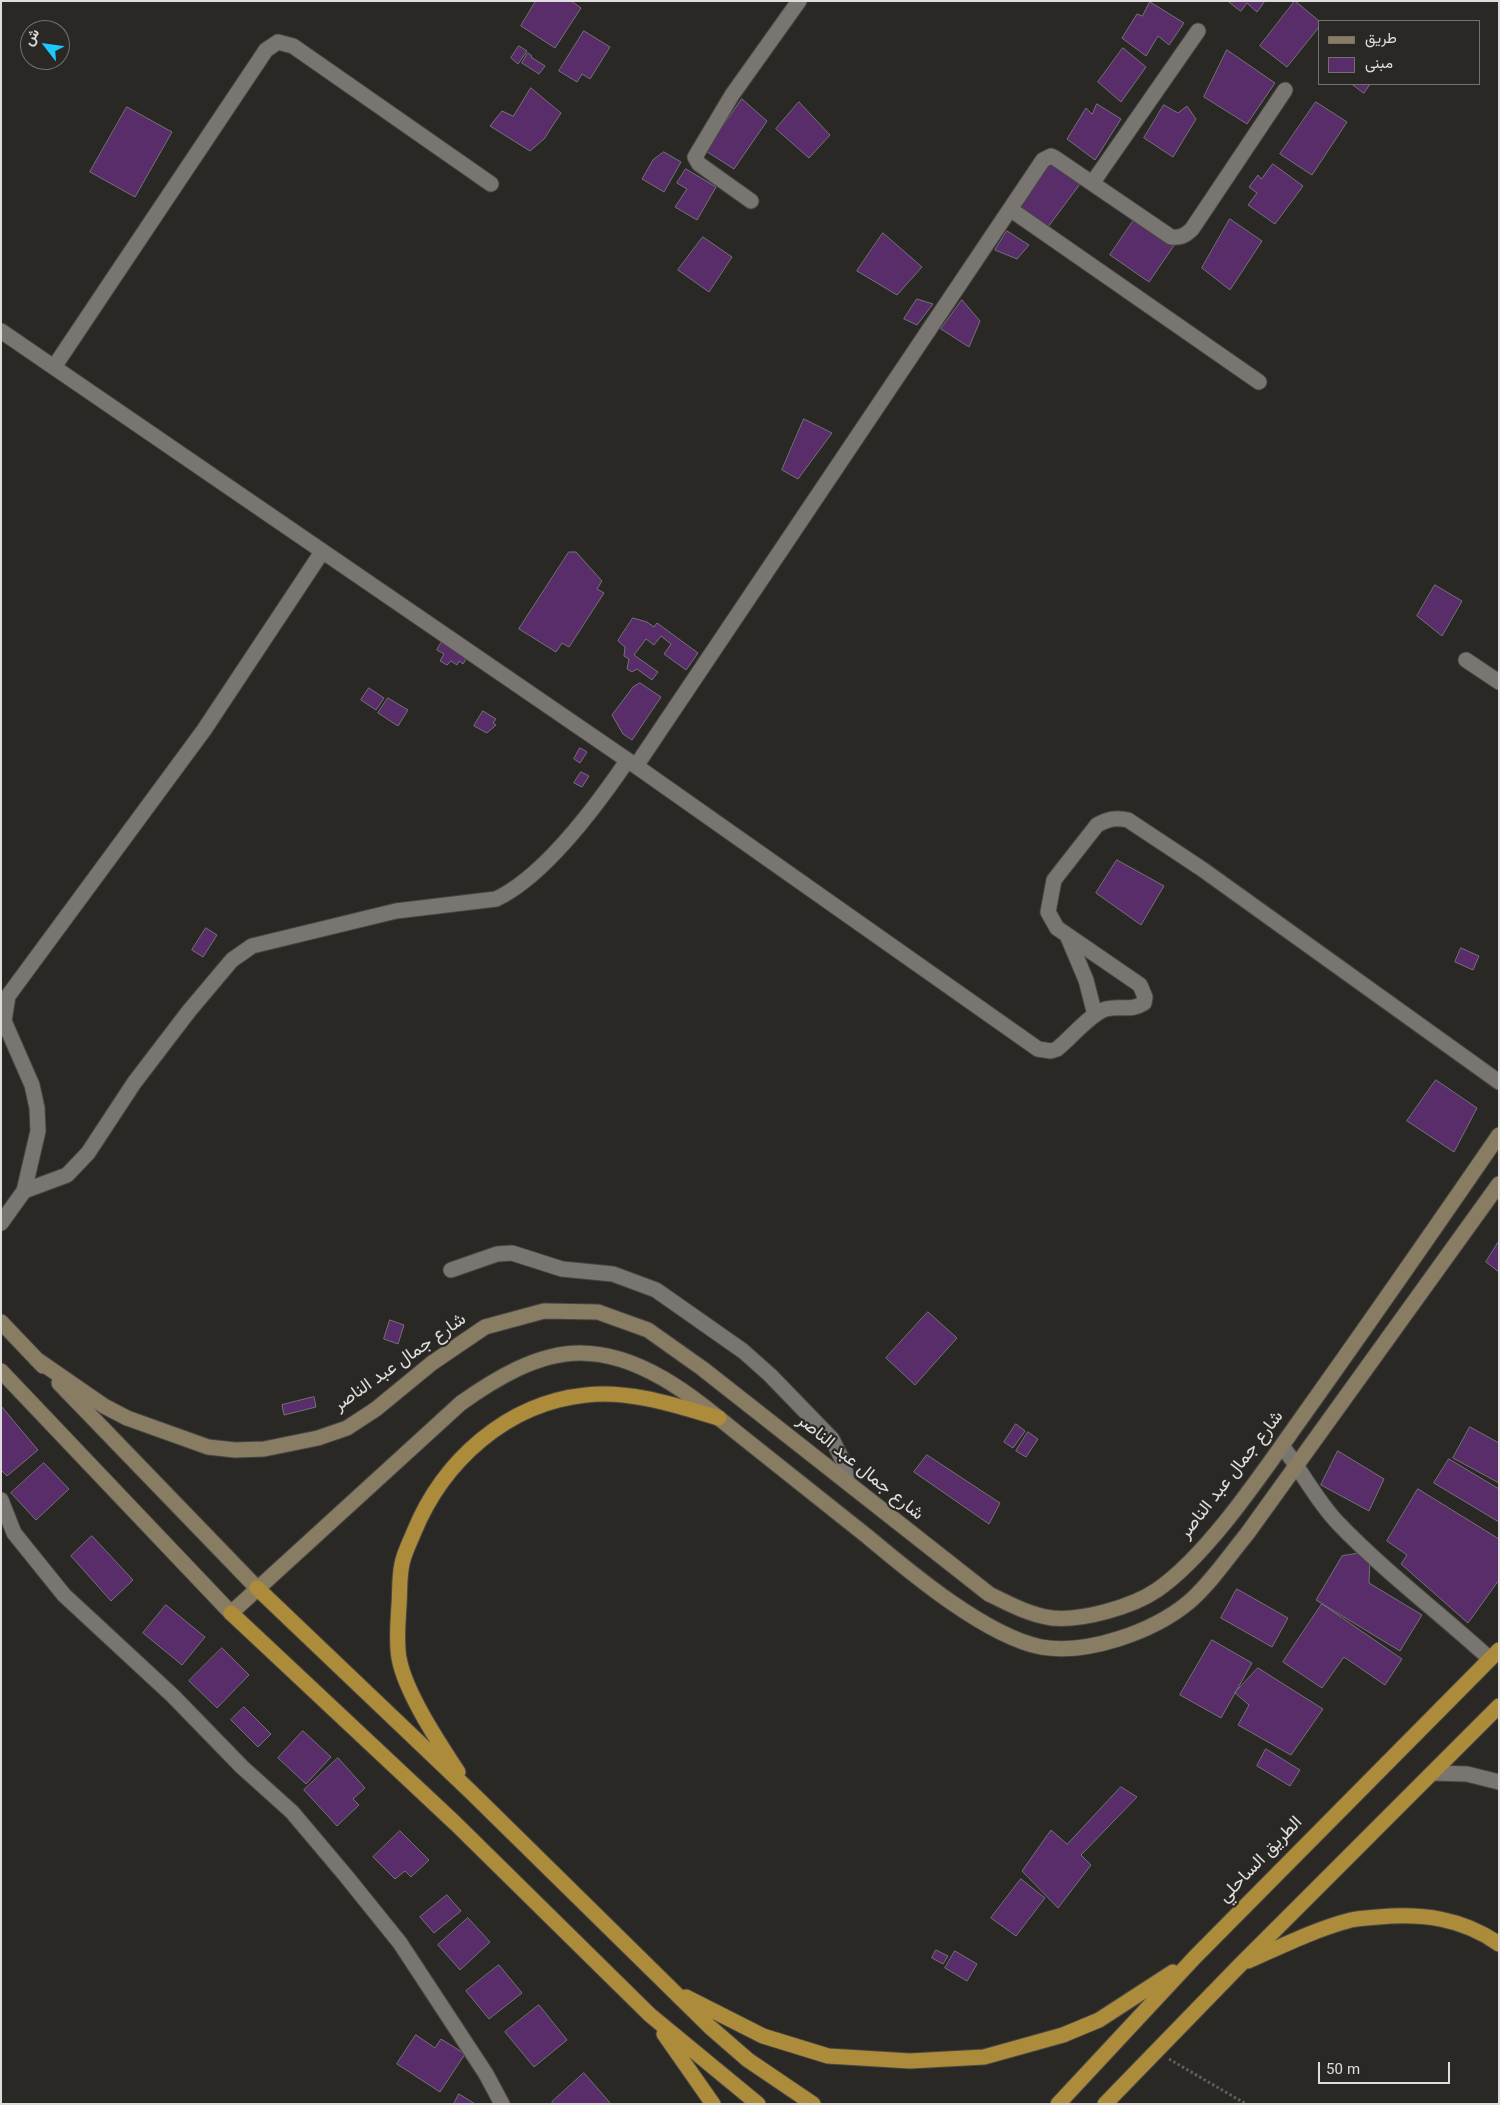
<!DOCTYPE html>
<html>
<head>
<meta charset="utf-8">
<style>
	body { margin:0 }
	#map { position:relative; width:1500px; height:2105px; overflow:hidden; background:#2a2825; font-family:Georgia,Vazirmatn,serif }
	canvas { display:block }
	.frame { position:absolute; inset:0; border:2px solid #e0dedd; pointer-events:none }
	.legend { position:absolute; left:1318px; top:20px; width:162px; height:65px; box-sizing:border-box; background:#2a2825; border:1px solid #73716f; margin:0; padding:6px 9px; list-style:none; font-size:15px; color:#e0dedd }
	.legend li { display:flex; align-items:center; gap:10px; height:25px }
	.legend b { width:25px; border:1px solid #73716f }
	.north { position:absolute; left:20px; top:20px; width:50px; height:50px; box-sizing:border-box; background:#2a2825; border:1px solid #73716f; border-radius:50%; rotate:300deg; font-size:14px; font-weight:700; line-height:20px; text-align:center; color:#e0dedd }
	.north::after { content:''; display:block; margin:auto; width:18px; height:22px; background:#1cc9fc; clip-path:polygon(50% 0,100% 100%,50% 72%,0 100%) }
	.scale { position:absolute; left:1318px; top:2062px; width:132px; height:22px; box-sizing:border-box; border:2px solid #e0dedd; border-top:0; padding-left:6px; font-size:15px; line-height:18px; white-space:nowrap; color:#e0dedd; -webkit-text-stroke:4px #2a2825; paint-order:stroke }
</style>
</head>
<body>
<div id="map">
<canvas width="1500" height="2105"></canvas>
<div class="frame"></div>
<ul class="legend">
<li><b style="height:6px;background:#887c62"></b>طريق</li>
<li><b style="height:14px;background:#582d69"></b>مبنى</li>
</ul>
<div class="north">ش</div>
<div class="scale">50 m</div>
</div>
<script>
const ctx = document.querySelector('canvas').getContext('2d');
ctx.lineJoin = 'round';
function fillPath(path, color) { ctx.fillStyle = color; ctx.fill(path, 'evenodd'); }
function strokePath(path, color, width, dash) { ctx.strokeStyle = color; ctx.lineWidth = width; ctx.lineCap = dash ? 'butt' : 'round'; ctx.setLineDash(dash || []); ctx.stroke(path); }
function write(font, color, halo, rows, align = 'center') {
  ctx.font = font + ' Georgia,Vazirmatn,serif'; ctx.lineWidth = 4.5; ctx.setLineDash([]); ctx.textBaseline = 'middle'; ctx.strokeStyle = halo; ctx.fillStyle = color; for (const [text, x, y, turn = 0] of rows) {
    ctx.save(); ctx.translate(x, y); ctx.rotate((+turn || 0) * Math.PI / 180); ctx.textAlign = isNaN(turn) ? turn : align; if (halo) ctx.strokeText(text, 0, 0); ctx.fillText(text, 0, 0); ctx.restore();
  }
}
const building = new Path2D(`
	M536 1H571L581 8 555 48 521 26Z
	M1228 1H1265L1257 12 1247 3 1241 11Z
	M1295 1 1319 21V27L1287 67 1260 46Z
	M1150 2 1184 23 1169 45 1158 36 1146 56 1122 38 1137 14 1142 16Z
	M584 31 610 47 590 79 582 74 577 82 559 71Z
	M519 46 527 51 518 64 511 58Z
	M1123 48 1146 67 1121 102 1098 82Z
	M1227 50 1275 83 1247 124 1204 97Z
	M528 53 532 56 531 57 545 66 539 74 522 63Z
	M1352 84H1370L1364 93Z
	M531 88 561 113 544 139 530 151 490 126 502 111 513 116Z
	M742 99 767 121 734 169 706 151Z
	M799 102 830 135 809 158 776 129Z
	M1316 102 1347 122 1312 175 1280 154Z
	M1097 104 1121 119 1095 160 1067 139 1086 108 1092 114Z
	M1164 105 1178 113 1187 106 1196 119 1173 157 1144 138Z
	M127 107 172 132 135 197 90 172Z
	M664 152 681 162 664 192 642 179 653 160Z
	M1050 161 1080 184 1048 227 1018 205Z
	M1273 164 1303 186 1275 224 1248 205 1257 193 1249 187 1258 175 1261 179Z
	M686 169 716 187 697 220 675 207 687 189 677 183Z
	M1136 217 1175 244 1149 282 1110 255Z
	M1230 219 1262 241 1230 290 1202 268Z
	M1007 231 1029 245 1017 259 995 250Z
	M883 233 922 267 897 295 857 271Z
	M703 237 732 257 709 292 678 270Z
	M917 299 933 304 917 325 904 319Z
	M962 300 980 321 969 347 941 329Z
	M804 419 832 433 798 479 782 470Z
	M569 552H576L602 581 597 589 604 593 569 647 562 643 556 652 519 629Z
	M1435 585 1462 601 1442 636 1417 616Z
	M633 618 647 622 654 627 657 623 698 653 686 670 664 654 671 644 661 636 654 645 646 639 634 655 658 672 652 680 637 669 632 672 627 669 629 659 624 656 625 647 618 641Z
	M444 638 469 654 463 664 459 661 457 665 451 661 447 665 440 661 444 654 437 650Z
	M640 683 661 697 632 740 623 734 612 715 633 687Z
	M369 688 384 698 376 710 361 700Z
	M388 698 408 710 398 726 378 713Z
	M483 711 496 719 493 723 496 725 487 733 474 726Z
	M580 748 587 752 580 763 574 759Z
	M581 772 589 776 582 787 574 783Z
	M1117 860 1164 886 1141 925 1096 893Z
	M206 928 217 935 203 957 192 950Z
	M1461 948 1479 956 1473 970 1455 962Z
	M1436 1080 1477 1108 1454 1152 1407 1121Z
	M1499 1241V1272L1486 1262Z
	M928 1312 957 1338 915 1385 886 1358Z
	M390 1320 404 1325 398 1344 384 1339Z
	M314 1397 316 1407 284 1415 282 1405Z
	M1 1406 38 1450 7 1476 1 1470Z
	M1016 1424 1025 1431 1013 1448 1004 1442Z
	M1470 1427 1499 1443V1483L1453 1458Z
	M1028 1432 1038 1439 1026 1457 1016 1451Z
	M1338 1451 1384 1479 1369 1511 1321 1485Z
	M927 1455 1000 1503 989 1524 914 1472Z
	M1449 1459 1499 1489V1522L1434 1483Z
	M44 1463 69 1489 36 1520 11 1493Z
	M1418 1489 1499 1539V1580L1468 1623 1401 1564 1407 1555 1387 1541Z
	M92 1536 133 1580 111 1601 71 1556Z
	M1361 1553 1370 1557 1369 1583 1422 1615 1400 1651 1316 1600 1342 1556Z
	M1237 1589 1288 1618 1272 1647 1221 1618Z
	M1322 1604 1402 1659 1385 1685 1344 1657 1322 1688 1283 1662Z
	M166 1605 205 1637 182 1665 143 1633Z
	M1212 1640 1252 1663 1221 1718 1180 1695Z
	M222 1648 249 1675 217 1708 189 1681Z
	M1258 1668 1323 1709 1291 1755 1238 1725 1249 1705 1235 1693Z
	M244 1707 271 1734 258 1747 231 1720Z
	M303 1731 331 1757 306 1784 278 1758Z
	M1266 1749 1300 1770 1290 1786 1257 1766Z
	M338 1758 365 1788 353 1799 359 1805 337 1826 304 1790Z
	M1121 1787 1137 1797 1081 1855 1091 1865 1058 1908 1022 1871 1051 1830 1067 1844Z
	M400 1831 429 1860 411 1877 405 1871 395 1879 373 1857Z
	M1021 1879 1045 1898 1016 1936 991 1918Z
	M447 1895 461 1911 434 1933 420 1917Z
	M468 1918 490 1942 460 1970 438 1945Z
	M936 1950 948 1956 943 1964 932 1958Z
	M955 1951 977 1964 967 1981 945 1968Z
	M499 1965 522 1993 489 2019 466 1991Z
	M539 2005 567 2040 534 2067 505 2032Z
	M416 2035 435 2048 441 2039 465 2054 440 2092 397 2064Z
	M584 2073 611 2104H553L552 2102Z
	M459 2094 475 2104H454Z`);
fillPath(building, '#582d69');
strokePath(building, '#747276', 1);
const street = new Path2D(`
	M1093 182 1198 31
	M751 201 699 164 695 157 732 95 799 1
	M1010 209 1259 382
	M1 331 636 766 1038 1049 1051 1051 1057 1049C1070 1039 1091 1013 1106 1009 1120 1005 1130 1012 1144 1003L1145 997 1140 985 1057 928 1048 912 1054 880 1097 825C1108 819 1116 817 1128 820L1202 869 1499 1082
	M54 367 266 50 278 42 293 46 491 184
	M1466 660 1499 682
	M636 766 1043 160 1051 156 1055 158 1171 237C1180 238 1185 236 1192 229L1285 90
	M1067 935 1086 980 1095 1015
	M24 1191 38 1131 37 1108 32 1085 4 1021 8 996 204 730 322 552
	M1 1223 24 1191 67 1175 88 1153 134 1083 189 1011 232 960 252 946 396 911 496 899C545 876 597 805 627 761
	M451 1270 497 1254 512 1253 562 1269 613 1274 656 1290 743 1351 770 1375 832 1439 844 1463 847 1482
	M1282 1446C1302 1471 1316 1500 1338 1523 1385 1572 1440 1613 1490 1659
	M1 1500 14 1533 64 1595 173 1696 242 1767 292 1812 346 1876 400 1943 486 2074 502 2104
	M1433 1773 1467 1774 1499 1782`);
const secondary = new Path2D(`
	M1 1322 43 1366
	M36 1359 104 1406 127 1418 208 1447 235 1450 264 1449 318 1438 347 1428 376 1409 432 1363 485 1327 544 1311 598 1312 648 1330 703 1369 989 1594C1009 1604 1030 1615 1052 1618 1082 1621 1132 1607 1157 1590 1208 1555 1263 1472 1300 1420 1367 1326 1433 1231 1499 1135
	M1 1371 231 1613 461 1403C495 1379 537 1353 580 1353 640 1353 692 1396 736 1432 780 1467 824 1502 868 1537 911 1573 986 1636 1041 1647 1087 1655 1153 1632 1189 1602 1211 1583 1228 1557 1247 1534L1499 1184
	M59 1383 257 1588`);
const highway = new Path2D(`
	M257 1588 471 1792 710 2027 748 2060 813 2104
	M231 1613 456 1824 650 2015 758 2104
	M458 1772C439 1743 405 1692 399 1658 396 1641 398 1623 399 1605 400 1592 399 1577 402 1564 404 1553 410 1542 414 1532 443 1461 507 1403 586 1395 631 1390 677 1406 719 1418
	M1248 1961C1282 1946 1316 1929 1351 1920 1360 1918 1369 1918 1378 1917 1422 1913 1462 1918 1499 1944
	M686 1997 763 2036 828 2056 910 2061 984 2057 1063 2035 1099 2020 1173 1972
	M664 2034 713 2104
	M1058 2104 1195 1957 1499 1650
	M1105 2104 1240 1965 1499 1706`);
strokePath(street, '#484644', 17);
strokePath(secondary, '#484644', 17);
strokePath(highway, '#484644', 17);
strokePath(new Path2D(`
	M1169 2059 1246 2104`), '#615f5c', 3, [2.5, 2.5]);
strokePath(street, '#797672', 15);
strokePath(secondary, '#887c62', 15);
strokePath(highway, '#ac8b3b', 15);
write('18px', '#e0dedd', '#2a2825', [
	["شارع جمال عبد الناصر",401,1364,-35],
	["شارع جمال عبد الناصر",859,1469,39],
	["شارع جمال عبد الناصر",1233,1476,-52],
	["الطريق الساحلي",1262,1861,-46]
]);
</script>
</body>
</html>
